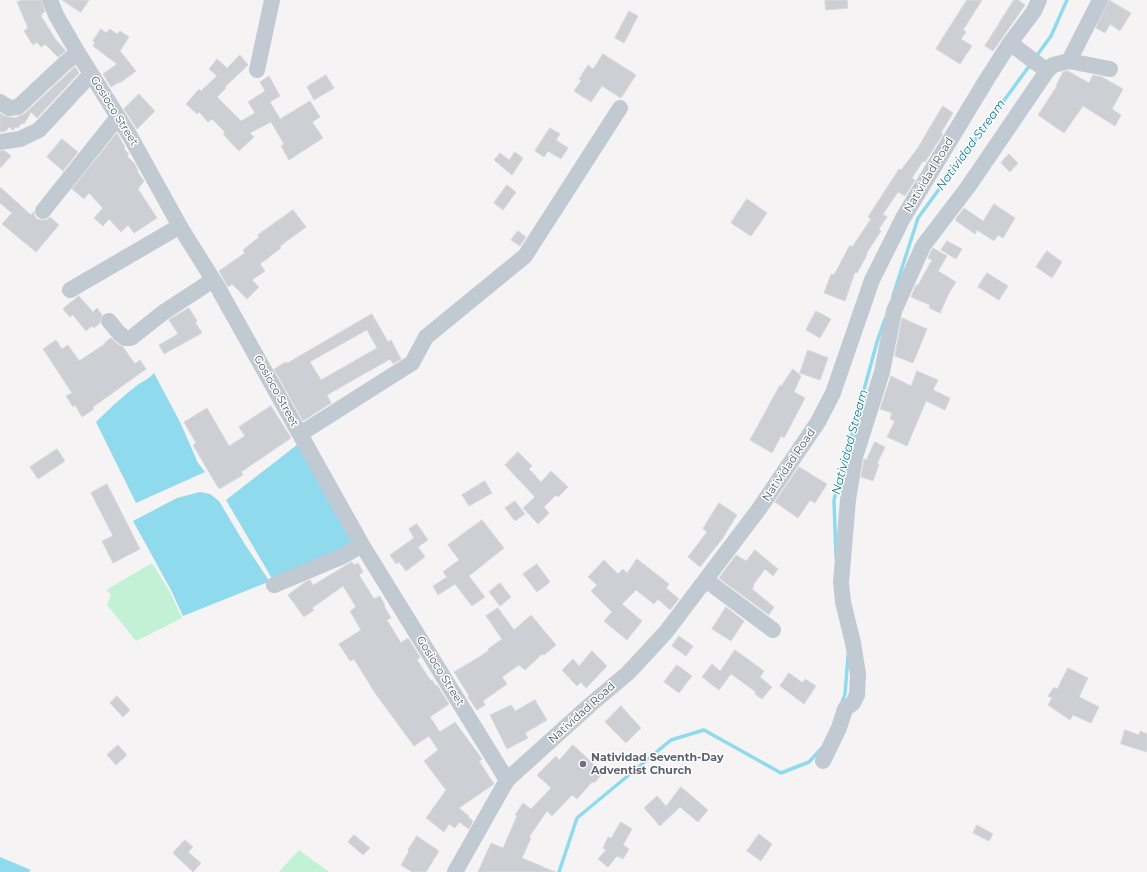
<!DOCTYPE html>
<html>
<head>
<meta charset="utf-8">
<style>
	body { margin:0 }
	canvas { display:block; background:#f5f3f3 }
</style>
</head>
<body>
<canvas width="1147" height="872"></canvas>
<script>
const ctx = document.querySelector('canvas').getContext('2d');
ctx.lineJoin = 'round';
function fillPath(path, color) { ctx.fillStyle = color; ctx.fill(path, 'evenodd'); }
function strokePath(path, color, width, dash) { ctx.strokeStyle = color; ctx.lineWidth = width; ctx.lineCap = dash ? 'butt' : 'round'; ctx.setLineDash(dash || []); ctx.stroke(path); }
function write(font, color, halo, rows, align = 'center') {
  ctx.font = font + ' Montserrat,sans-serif'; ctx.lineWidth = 3; ctx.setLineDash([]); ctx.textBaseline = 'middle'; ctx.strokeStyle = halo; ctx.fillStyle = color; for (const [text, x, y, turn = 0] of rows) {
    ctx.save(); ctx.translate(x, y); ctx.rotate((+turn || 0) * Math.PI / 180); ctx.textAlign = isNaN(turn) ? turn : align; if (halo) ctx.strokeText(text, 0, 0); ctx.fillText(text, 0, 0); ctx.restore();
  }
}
fillPath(new Path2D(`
	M152 563 170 592 182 618 136 641 107 605 111 594 106 590Z
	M299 850 329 872H279Z`), '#c3f1d5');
fillPath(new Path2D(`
	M154 373 180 422 198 463 205 472 136 503 96 422C109 409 122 397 136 386 143 381 149 379 154 373Z
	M302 441 357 545 274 582 226 500Z
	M200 492 210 494 219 501 244 543 268 579V582L183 616 171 590 133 521 177 498Z
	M0 857 31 870 29 872H0Z`), '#90daee');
strokePath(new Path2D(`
	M1035 58 1051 36 1067 0
	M893 296 918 218 1030 65
	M836 557 834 500 877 342 885 319
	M841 705 845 694 848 656
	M559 872 577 818 671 740 704 730 781 773 809 762 822 748`), '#90daee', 3.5);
const building = new Path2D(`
	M22 0H41L45 12 42 13V15L41 16 56 40 66 51 58 57 45 44 41 47 37 42 33 45 24 31 28 28 17 2Z
	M62 0H89L81 12Z
	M825 0H847L848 8 826 10Z
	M967 0H982L963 30 966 32 961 39 972 46 960 64 936 49Z
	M1014 0H1018L1025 5 993 51 985 46Z
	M1109 0 1131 13 1120 31 1110 24 1105 33 1096 28Z
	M629 11 638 16 624 43 615 38Z
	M101 29 106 33 110 29 117 34 120 31 129 37 120 51 136 71 120 83 119 82 111 87 103 74 117 64 93 46 95 43 93 41Z
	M603 54 636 75 621 98 602 86 591 102 574 91 581 81 579 79 588 65 593 69Z
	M240 55 248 65 225 87 226 88 217 97 241 121 255 113 248 102 265 91 260 82 269 76 280 96 270 102 280 119 310 101 320 117 312 122 323 138 289 160 281 146 284 144 271 122 250 133 254 137 239 151 223 134 225 132 212 119 208 122 199 112 197 114 186 104 199 89 201 91 217 76 209 69 217 59 227 68Z
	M75 67 79 73 37 118 31 112 24 124 22 123 18 128 16 127 13 130 9 127 6 131 0 132V113L4 116 15 118 24 114Z
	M1068 71 1089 83 1093 75 1102 77 1123 89 1112 109 1121 115 1115 126 1083 106 1064 133 1038 115 1057 86H1056L1063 72Z
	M326 75 334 88 314 100 307 87Z
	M139 94 155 111 137 129 124 109Z
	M943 106 953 113 941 133 943 134 925 162 923 161 912 178 915 180 905 196 898 192 883 214 887 217 879 229 881 231 866 254 867 255 857 273 855 272 845 301 824 293 831 274 834 275 850 245 852 247 871 219 868 217 899 169 901 170 917 149Z
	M550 128 560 134 556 140 568 148 561 159 548 151 544 157 535 151Z
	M117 133 125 147 124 149 129 154 127 156 134 163 138 170 137 171 144 181 138 189 157 218 134 233 128 225 121 232 109 219 103 226 94 218 103 208 89 193 84 199 72 189Z
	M62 139 78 152 63 171 47 157Z
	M0 151H5L11 156 0 168Z
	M515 152 523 158 512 175 494 160 500 153 509 160Z
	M1009 154 1018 163 1010 172 1001 163Z
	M507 185 516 192 503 210 494 203Z
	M0 187 31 215 34 211V215L37 219 41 220H46L50 217 59 225 36 252 2 224 12 213 0 203Z
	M747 199 767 213 751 236 731 223Z
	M994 204 1015 218 1003 238 998 235 994 241 977 230 975 234 955 220 964 208 983 221Z
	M293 210 306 227 280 246 281 248 260 264 265 271 252 280 259 287 247 299 232 284 228 287 219 271 245 253 243 250 259 237 258 235Z
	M518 231 526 237 520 246 511 240Z
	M947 241 962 249 956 259 941 250Z
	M933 248 947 256 938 271 956 282 949 293 940 313 929 308 930 305 911 297 916 285H918L932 260 928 258Z
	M1047 251 1062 262 1052 278 1036 267Z
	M987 273 1008 286 999 300 978 287Z
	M79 296 93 312 97 308 102 315 100 323 94 328 92 326 86 331 73 315 70 317 63 309Z
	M189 308 197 321 195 322 202 333 164 354 159 345 178 334 169 320Z
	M816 311 831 319 820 338 806 330Z
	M372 314 388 342 391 340 401 359 393 364 390 359 327 395 331 403 303 421 274 369 286 362 287 363ZM367 330 377 348 321 380 310 362Z
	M902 318 927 329 913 363 895 356Z
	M111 338 119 345 123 347 135 364 140 360 146 369 93 407 94 409 82 417 75 405 73 407 66 396 72 393 43 349 56 340 62 349 68 345 79 361 105 344V343Z
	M808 350 828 358 820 380 800 373Z
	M793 369 801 376 794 392 805 398 784 438 781 436 772 453 750 440 780 385 781 386Z
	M917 371 938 380 933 390 950 398 945 410 926 401 907 446 887 437 895 421 890 419 892 413 880 409 891 376 911 386Z
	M271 406 291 438 241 472 243 475 219 489 193 445 196 443 184 422 207 408 229 446 245 436 239 427Z
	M875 442 885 447 877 464H879L873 481 861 477 864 459 866 460Z
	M57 449 65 461 38 479 30 467Z
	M518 452 532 466 529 469 541 482 551 471 568 487 558 497 556 495 544 507 549 513 538 524 523 508 535 497 505 465Z
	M799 467 827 484 815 503 810 500 798 518 775 502Z
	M485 481 492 493 469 506 462 495Z
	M107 484 140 549 113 563 102 541 113 536 91 493Z
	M515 501 525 514 515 521 505 508Z
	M719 503 737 515 722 539 700 567 688 557 707 532 703 529Z
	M482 520 504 548 469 576 485 597 472 606 455 584 438 595 433 586 447 577 443 572 459 560 448 545Z
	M417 524 428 540 418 547 425 557 406 571 399 562 396 564 390 555 414 538 409 529Z
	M755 550 778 569 773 576 765 569 753 585 754 586 752 589 774 607 769 615 719 578 736 555 746 561Z
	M637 559 669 584 666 588 679 599 670 610 658 599 654 604 636 590 622 604 642 621 627 640 604 621 612 612 591 591 597 585 588 577 604 560 618 574 623 569 627 573Z
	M352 562 354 565 358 563 363 572 359 575 374 599 380 596 385 605 384 606 391 618 387 620 401 643 408 638 420 657 417 660 431 681 432 680 436 686 437 685 449 704 430 717 440 732 455 722 482 759 479 761 494 784 459 808 469 816 468 817 473 821 469 829 459 822 455 828 449 824 444 832 426 818 446 790 424 761 438 750 429 736 414 746 375 693 354 659 350 661 339 644 361 630 350 611 356 607 343 586 312 608 314 610 304 617 288 595 305 582 310 580 313 585Z
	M537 564 550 582 537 592 523 574Z
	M500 583 511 597 500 606 489 592Z
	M726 607 744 621 731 641 712 629Z
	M498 608 514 630 531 615 556 645 544 655 542 654 525 670 519 665 502 677 507 684 483 701 485 705 477 710 468 697 469 696 454 672 481 656 489 650 488 649 502 639 486 616Z
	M679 636 693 646 686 656 672 646Z
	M735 650 764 671 760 677 772 687 762 699 755 694 756 692 731 674 719 690 702 677 712 664 720 671Z
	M592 651 607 666 586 688 581 682 577 686 562 670 573 659 579 666Z
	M677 665 692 676 679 693 664 682Z
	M1068 668 1088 678 1079 697 1099 707 1091 723 1073 715 1070 720 1048 705 1052 698 1048 696 1054 687 1057 689Z
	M789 673 803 683 805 679 816 686 804 704 780 686Z
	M117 696 130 710 123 717 110 703Z
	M535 700 547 720 525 733 528 738 507 749 490 715 511 705 515 711Z
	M621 706 641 728 626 743 605 722Z
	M1125 730 1139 735 1140 731 1147 734V752L1121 744Z
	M118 745 127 755 116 765 107 755Z
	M573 745 603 773 594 783 592 782 577 799 572 795 552 816 547 811 529 837 531 838 522 858 555 872H478L491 843 503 848 517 816 515 815 523 803 531 809 551 788 537 775 556 756 559 760Z
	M681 787 708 810 698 822 680 807 660 826 644 808 657 796 666 806Z
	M621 822 632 829 623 845 629 849 623 859 617 856 608 867 598 859 606 850 603 848 608 837 611 838Z
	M977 825 993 834 989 841 973 833Z
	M759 834 772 844 761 861 747 851Z
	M354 835 370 848 363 855 348 842Z
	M417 836 439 851 426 872H412L401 865 409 851 408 850Z
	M185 840 193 847 188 852 201 863 193 872 173 853Z`);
fillPath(building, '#cdcfd5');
strokePath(building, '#d7d9de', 1);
strokePath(new Path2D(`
	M50 0 56 15 78 53 130 136 182 230 217 286 362 545 507 780
	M1010 43 1047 71
	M1069 61 1100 0
	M257 70 272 0
	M0 102 9 108 18 107 65 63 78 53
	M0 142 20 139 39 130 91 74
	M43 211 118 117
	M70 290 180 226
	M109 321 119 333 125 338H131L164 312 213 280
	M300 434 412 363 426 337 525 256 620 108
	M706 580 773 630
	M274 585 343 556 362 545
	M823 761 839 728 845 709 853 703 857 695 858 674 853 643 843 602 841 582 848 500 855 457 882 372 894 311 923 246 968 187 1047 71 1053 65 1069 61 1110 69
	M455 872 507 780 590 705 628 673 666 632 759 509 818 422 833 393 872 280 903 218 987 79 1010 43 1034 11 1039 0`), '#c1cad2', 16);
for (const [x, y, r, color] of [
	[583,764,4,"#6b7280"]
]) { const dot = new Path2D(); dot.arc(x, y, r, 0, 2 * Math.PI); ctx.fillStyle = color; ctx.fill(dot); strokePath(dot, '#fff', 1.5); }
write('11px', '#4a5661', '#fff', [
	["Gosioco Street",114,111,58],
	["Natividad Road",929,175,-59],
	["Gosioco Street",276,391,61],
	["Natividad Road",789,465,-56],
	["Gosioco Street",440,671,58],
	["Natividad Road",582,713,-42]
]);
write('bold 11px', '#5b616d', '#fff', [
	["Natividad Seventh-Day",591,758],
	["Adventist Church",591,771]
], 'left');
write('italic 12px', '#0c7c9b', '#fff', [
	["Natividad Stream",971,145,-54],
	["Natividad Stream",850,442,-75]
]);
</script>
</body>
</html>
